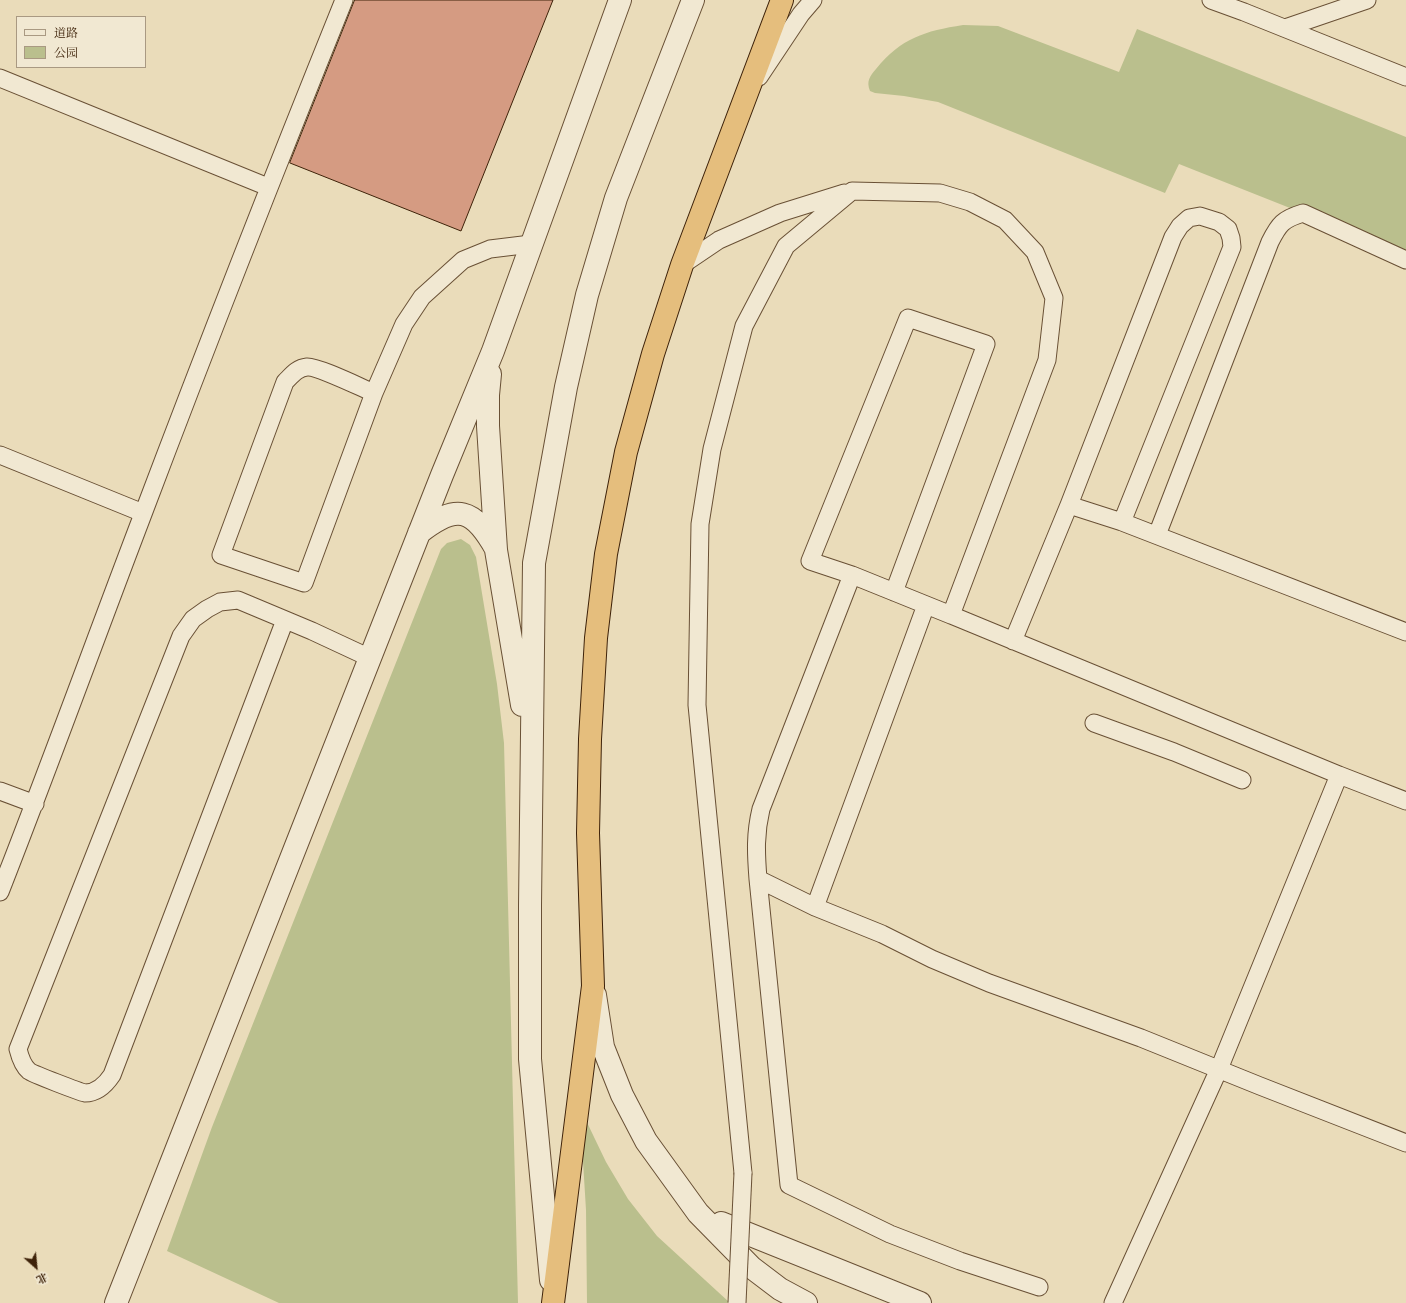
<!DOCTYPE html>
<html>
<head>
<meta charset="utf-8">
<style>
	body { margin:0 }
	#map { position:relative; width:1406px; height:1303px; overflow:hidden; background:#eadcba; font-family:"Libre Bodoni","Noto Serif SC",serif }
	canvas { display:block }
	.legend { position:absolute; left:16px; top:16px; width:130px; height:52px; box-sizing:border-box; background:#f1e8d2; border:1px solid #a99982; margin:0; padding:5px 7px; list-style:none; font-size:12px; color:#3e2209 }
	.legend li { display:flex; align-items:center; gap:8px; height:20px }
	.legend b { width:20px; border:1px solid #a99982 }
	.north { position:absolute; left:16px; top:1247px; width:40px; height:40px; -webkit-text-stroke:3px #f1e8d2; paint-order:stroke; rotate:153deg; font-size:11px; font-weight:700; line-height:16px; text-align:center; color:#3e2209 }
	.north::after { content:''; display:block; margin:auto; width:14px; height:18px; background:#3e2209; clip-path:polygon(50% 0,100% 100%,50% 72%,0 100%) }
</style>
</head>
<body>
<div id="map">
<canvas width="1406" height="1303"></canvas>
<ul class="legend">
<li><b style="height:5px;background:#f1e8d2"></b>道路</li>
<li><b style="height:11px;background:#babf8d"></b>公园</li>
</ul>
<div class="north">北</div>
</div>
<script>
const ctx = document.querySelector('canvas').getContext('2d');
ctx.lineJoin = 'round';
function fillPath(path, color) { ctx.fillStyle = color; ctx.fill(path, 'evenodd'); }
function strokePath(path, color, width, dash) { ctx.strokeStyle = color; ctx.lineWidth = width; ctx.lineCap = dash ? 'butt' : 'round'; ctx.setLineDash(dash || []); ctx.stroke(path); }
fillPath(new Path2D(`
	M963 25 998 26 1119 72 1137 29 1406 137V254L1179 164 1165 193 938 102 904 96 875 93 870 91C866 81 870 76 876 69 901 38 925 31 963 25Z
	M461 539 470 545 476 557 497 684 504 743 518 1303H279L167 1251 212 1127 441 549 447 543Z
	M581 1110 606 1162 628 1199 657 1236 729 1302 732 1303H587L586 1210 582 1145Z`), '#babf8d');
const building = new Path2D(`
	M355 0H553L461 231 290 163Z`);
fillPath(building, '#d59b82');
strokePath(building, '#3e2209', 1);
const service = new Path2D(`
	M1211 0 1244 12 1406 77
	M1285 28 1367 0
	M759 77 801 14 813 0
	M0 78 268 187
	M682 265 719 240 780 213 844 193
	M374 393C362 388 317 366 307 367 297 368 292 375 285 382L221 555 304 583 374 393 404 324 422 297 463 260 490 249 531 244
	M0 455 143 513
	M1069 505 1122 522
	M1157 535 1270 242C1279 224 1283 219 1303 213L1406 260
	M852 575 810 561 908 318 986 344 894 592
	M926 605 815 907 758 879 789 1185 890 1234 960 1261 1039 1287
	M285 620 112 1075C106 1084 97 1093 85 1093 80 1092 33 1074 29 1071 23 1066 20 1057 18 1049L181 636 193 619 207 609 220 602 238 600 312 631 370 658
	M1013 641 1069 505 1173 237 1180 226 1189 218 1200 216 1219 222 1228 229 1231 238 1232 247 1122 522 1406 632
	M1094 723 1174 752 1242 780
	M1339 775 1406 801
	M0 791 35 804
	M758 879C756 853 755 834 761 809L852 575 951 615
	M0 892C49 767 95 640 143 514 208 342 275 171 344 0
	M815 907 882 934 932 959 989 983 1141 1038 1260 1086 1406 1143
	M743 1173 697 705 700 524 712 449 744 326 786 246 852 191 940 193 970 202 1005 220 1035 252 1054 298 1047 360 951 615 1339 775 1219 1069 1113 1303`);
const tertiary = new Path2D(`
	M490 374 488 395V426L496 550 522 705
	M419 533C457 503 473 508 496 549
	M595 995 603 1047 622 1095 646 1141 698 1213 751 1267 780 1289 806 1303
	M721 1223 920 1303
	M551 1280 530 1059V905L534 563 566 387 587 295 616 198 693 0
	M116 1303 442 475 493 351 620 0`);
const trunk = new Path2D(`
	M553 1303 593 986 588 833 590 739 596 638 606 554 626 452 653 354 682 265 782 0`);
strokePath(service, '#695035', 19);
strokePath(tertiary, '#695035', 24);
strokePath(trunk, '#3e2209', 24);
strokePath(service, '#f1e8d2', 17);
strokePath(tertiary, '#f1e8d2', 22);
strokePath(trunk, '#e5be7d', 22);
const serviceBridge = new Path2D(`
	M737 1303 743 1173`);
strokePath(serviceBridge, '#695035', 19, []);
strokePath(serviceBridge, '#f1e8d2', 17);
</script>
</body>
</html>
